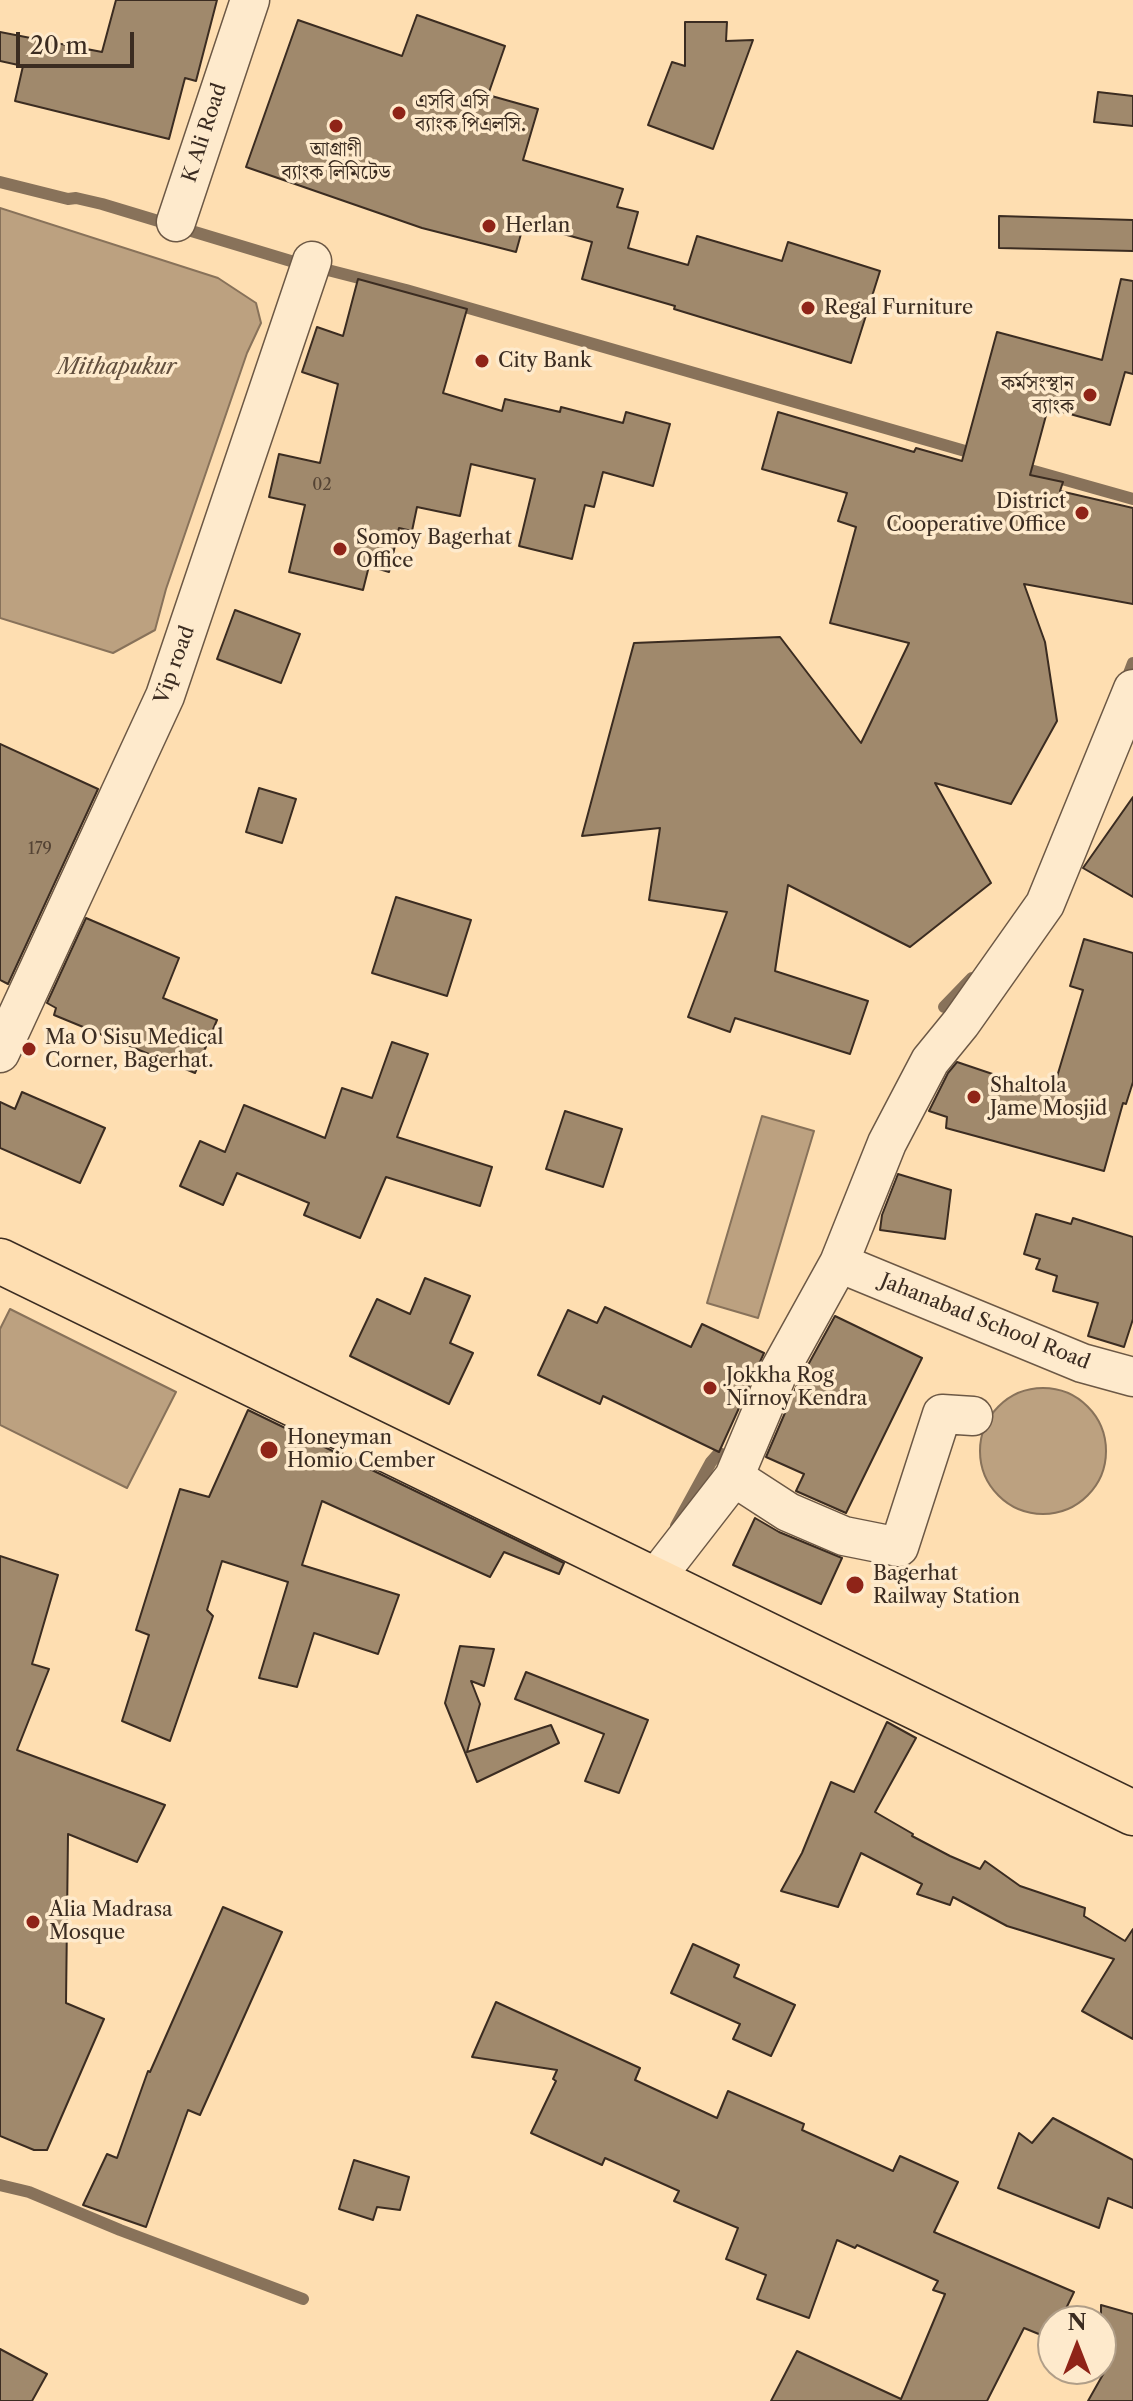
<!DOCTYPE html>
<html>
<head>
<meta charset="utf-8">
<style>
	body { margin:0 }
	#map { position:relative; width:1133px; height:2401px; overflow:hidden; background:#fedeb1; font-family:"Libre Caslon Text",serif }
	canvas { display:block }
	.north { position:absolute; left:1037px; top:2305px; width:80px; height:80px; box-sizing:border-box; background:#feeacc; border:2px solid #b09e88; border-radius:50%; rotate:0deg; font-size:22px; font-weight:700; line-height:32px; text-align:center; color:#3b2c21 }
	.north::after { content:''; display:block; margin:auto; width:28px; height:36px; background:#8f2418; clip-path:polygon(50% 0,100% 100%,50% 72%,0 100%) }
	.scale { position:absolute; left:16px; top:32px; width:118px; height:36px; box-sizing:border-box; border:4px solid #3b2c21; border-top:0; padding-left:10px; font-size:24px; line-height:28px; white-space:nowrap; color:#3b2c21; -webkit-text-stroke:6px #feeacc; paint-order:stroke }
</style>
</head>
<body>
<div id="map">
<canvas width="1133" height="2401"></canvas>
<div class="north">N</div>
<div class="scale">20 m</div>
</div>
<script>
const ctx = document.querySelector('canvas').getContext('2d');
ctx.lineJoin = 'round';
function fillPath(path, color) { ctx.fillStyle = color; ctx.fill(path, 'evenodd'); }
function strokePath(path, color, width, dash) { ctx.strokeStyle = color; ctx.lineWidth = width; ctx.lineCap = dash ? 'butt' : 'round'; ctx.setLineDash(dash || []); ctx.stroke(path); }
function write(font, color, halo, rows, align = 'center') {
  ctx.font = font + ' "Libre Caslon Text","Noto Serif Bengali",serif'; ctx.lineWidth = 7; ctx.setLineDash([]); ctx.textBaseline = 'middle'; ctx.strokeStyle = halo; ctx.fillStyle = color; for (const [text, x, y, turn = 0] of rows) {
    ctx.save(); ctx.translate(x, y); ctx.rotate((+turn || 0) * Math.PI / 180); ctx.textAlign = isNaN(turn) ? turn : align; if (halo) ctx.strokeText(text, 0, 0); ctx.fillText(text, 0, 0); ctx.restore();
  }
}
const water = new Path2D(`
	M0 208 218 278 256 303 261 323 247 353 166 589 155 630 113 653 0 618Z
	M762 1116 814 1131 758 1318 707 1303Z
	M10 1309 176 1392 127 1488 0 1425V1329Z
	M980 1451a63 63 0 1 1 126 0a63 63 0 1 1-126 0Z`);
fillPath(water, '#bca180');
strokePath(water, '#88725a', 2);
strokePath(new Path2D(`
	M0 182 68 199 76 198 102 204 304 265
	M316 267 406 290 979 455
	M1016 466 1133 499
	M1125 684 1133 663
	M944 1007 972 978
	M676 1526 711 1462 719 1453 729 1457 732 1451
	M0 2185 29 2192 120 2230 303 2299`), '#88725a', 12);
const building = new Path2D(`
	M116 0H217L196 81 185 78 169 139 15 101 23 66 0 61V32L102 52Z
	M417 15 505 46 488 95 538 109 523 160 623 189 617 207 638 212 628 248 688 265 697 236 782 261 788 242 880 271 851 363 674 309 675 306 582 279 592 242 524 223 516 252 422 228 246 167 298 20 402 56Z
	M685 22H727L726 41 753 40 713 149 648 125 672 62 685 66Z
	M1098 92 1133 96V126L1094 122Z
	M999 216 1133 220V251L999 248Z
	M358 279 467 309 443 393 502 411 505 399 560 412 561 407 623 423 626 412 670 424 653 486 603 472 594 507 585 505 572 559 519 546 535 479 471 464 460 516 417 507 412 531 399 528 389 572 369 566 363 590 289 572 305 505 269 497 279 454 320 463 338 384 302 372 317 327 343 336Z
	M1121 279 1133 281V374L1125 372 1110 425 1048 408 1030 475 1063 482 1060 491 1133 508V604L1024 584 1045 642 1057 721 1011 804 935 783 991 883 910 947 788 885 775 971 868 1001 850 1054 735 1018 730 1032 688 1017 727 912 649 900 660 828 582 836 634 643 780 637 861 743 909 643 830 623 856 527 838 521 847 493 762 469 778 412 914 452 916 448 962 461 997 332 1102 360Z
	M235 610 300 634 281 683 217 659Z
	M0 744 98 789 8 984 0 980Z
	M259 788 296 799 282 843 246 832Z
	M1133 797V897L1083 868Z
	M396 897 471 920 447 996 372 973Z
	M86 918 179 958 163 998 217 1020 195 1073 54 1015 56 1008 47 1003Z
	M1084 939 1133 953V1082L1126 1104 1123 1103 1104 1171 946 1128 947 1117 929 1111 948 1073 957 1062 1037 1089 1038 1086 1053 1090 1083 990 1070 986Z
	M392 1042 428 1054 397 1137 492 1167 480 1206 386 1177 360 1238 304 1215 309 1203 237 1173 223 1205 180 1186 200 1141 225 1152 244 1105 325 1138 342 1088 372 1098Z
	M22 1092 105 1128 80 1183 0 1148V1102L15 1109Z
	M565 1111 622 1129 603 1187 546 1169Z
	M898 1174 951 1190 945 1239 880 1230 882 1215Z
	M1036 1214 1071 1224 1073 1218 1133 1237V1319L1124 1347 1088 1336 1098 1303 1053 1291 1057 1276 1036 1269 1040 1259 1024 1254Z
	M425 1278 470 1296 450 1343 473 1353 449 1404 350 1356 377 1299 410 1314Z
	M605 1307 691 1347 702 1324 764 1353 719 1452 603 1396 600 1404 538 1375 568 1310 597 1323Z
	M835 1316 922 1358 846 1513 796 1491 804 1474 766 1457 797 1385Z
	M248 1410 564 1563 559 1574 504 1552 490 1577 322 1501 302 1565 399 1595 378 1654 314 1633 297 1687 259 1678 288 1582 222 1561 207 1610 213 1616 170 1741 122 1721 149 1635 136 1630 180 1489 209 1497Z
	M755 1518 779 1532 842 1558 821 1604 733 1565Z
	M0 1556 58 1575 32 1664 49 1669 17 1750 165 1805 137 1862 68 1834 66 2003 104 2019 47 2150H34L0 2136Z
	M460 1646 494 1649 484 1686 471 1681 480 1704 467 1752 551 1725 559 1743 477 1782 445 1703Z
	M526 1672 648 1720 619 1793 585 1781 604 1734 515 1699Z
	M887 1722 916 1738 875 1812 913 1834 912 1836 950 1856 980 1869 985 1861 1020 1886 1085 1908 1084 1916 1125 1941 1133 1929V2039L1082 2011 1114 1959 1007 1926 953 1897 950 1905 917 1894 922 1884 861 1853 838 1907 781 1891 802 1853 831 1782 854 1792Z
	M223 1907 282 1932 200 2115 188 2110 146 2227 83 2205 107 2154 117 2158 148 2071 150 2072Z
	M693 1944 739 1965 734 1977 795 2005 771 2056 733 2039 740 2024 671 1993Z
	M496 2002 640 2068 635 2080 717 2118 728 2091 804 2124 802 2130 893 2171 900 2156 958 2182 934 2232 1074 2292 1060 2321H1053L1051 2339 1024 2328 987 2401H771L797 2351 901 2399 945 2294 933 2290 938 2281 857 2245 855 2248 837 2240 809 2318 757 2299 766 2275 726 2259 738 2228 674 2201 679 2191 605 2158 602 2165 531 2133 556 2081 553 2079 557 2070 472 2057Z
	M1053 2118 1133 2160V2208L1108 2198 1099 2228 998 2188 1019 2133 1032 2143Z
	M354 2160 409 2177 400 2210 377 2207 373 2220 339 2209Z
	M1101 2305 1133 2314V2401H1088L1110 2362 1101 2357Z
	M0 2349 47 2374 32 2401H0Z`);
fillPath(building, '#a0896c');
strokePath(building, '#3b2c21', 2);
const minor = new Path2D(`
	M176 222 250 0
	M0 1053 165 696 312 261
	M839 1263 1082 1363 1133 1377
	M734 1477 788 1512 844 1536 899 1547 942 1414 973 1416
	M654 1580 734 1477 777 1375 839 1263 887 1143 930 1061 961 1023 1045 904 1133 689`);
const major = new Path2D(`
	M0 1261 1133 1813`);
strokePath(minor, '#6c5845', 41);
strokePath(major, '#3b2c21', 47);
strokePath(minor, '#feeacc', 38);
strokePath(major, '#fedeb1', 44);
for (const [x, y, r, color] of [
	[399,113,8,"#8f2418"],
	[336,126,8,"#8f2418"],
	[489,226,8,"#8f2418"],
	[808,308,8,"#8f2418"],
	[482,361,8,"#8f2418"],
	[1090,395,8,"#8f2418"],
	[1082,513,8,"#8f2418"],
	[340,549,8,"#8f2418"],
	[29,1049,8,"#8f2418"],
	[974,1097,8,"#8f2418"],
	[710,1388,8,"#8f2418"],
	[269,1450,10,"#8f2418"],
	[855,1585,10,"#8f2418"],
	[33,1922,8,"#8f2418"]
]) { const dot = new Path2D(); dot.arc(x, y, r, 0, 2 * Math.PI); ctx.fillStyle = color; ctx.fill(dot); strokePath(dot, '#feeacc', 3); }
write('16px', '#544334', null, [
	["02",322,485],
	["179",40,849]
]);
write('20px', '#3b2c21', '#feeacc', [
	["এসবি এসি",415,102],
	["ব্যাংক পিএলসি.",415,125],
	["আগ্রাণী",336,150,"center"],
	["ব্যাংক লিমিটেড",336,173,"center"],
	["Herlan",505,226],
	["Regal Furniture",824,308],
	["City Bank",498,361],
	["কর্মসংস্থান",1074,384,"right"],
	["ব্যাংক",1074,407,"right"],
	["District",1066,502,"right"],
	["Cooperative Office",1066,525,"right"],
	["Somoy Bagerhat",356,538],
	["Office",356,561],
	["Ma O Sisu Medical",45,1038],
	["Corner, Bagerhat.",45,1061],
	["Shaltola",990,1086],
	["Jame Mosjid",990,1109],
	["Jokkha Rog",726,1376],
	["Nirnoy Kendra",726,1399],
	["Honeyman",287,1438],
	["Homio Cember",287,1461],
	["Bagerhat",873,1574],
	["Railway Station",873,1597],
	["Alia Madrasa",49,1910],
	["Mosque",49,1933]
], 'left');
write('20px', '#3b2c21', '#feeacc', [
	["K Ali Road",205,133,-72],
	["Vip road",175,665,-70],
	["Jahanabad School Road",985,1322,22]
]);
write('italic 22px', '#624f3e', '#feeacc', [
	["Mithapukur",117,368]
]);
</script>
</body>
</html>
